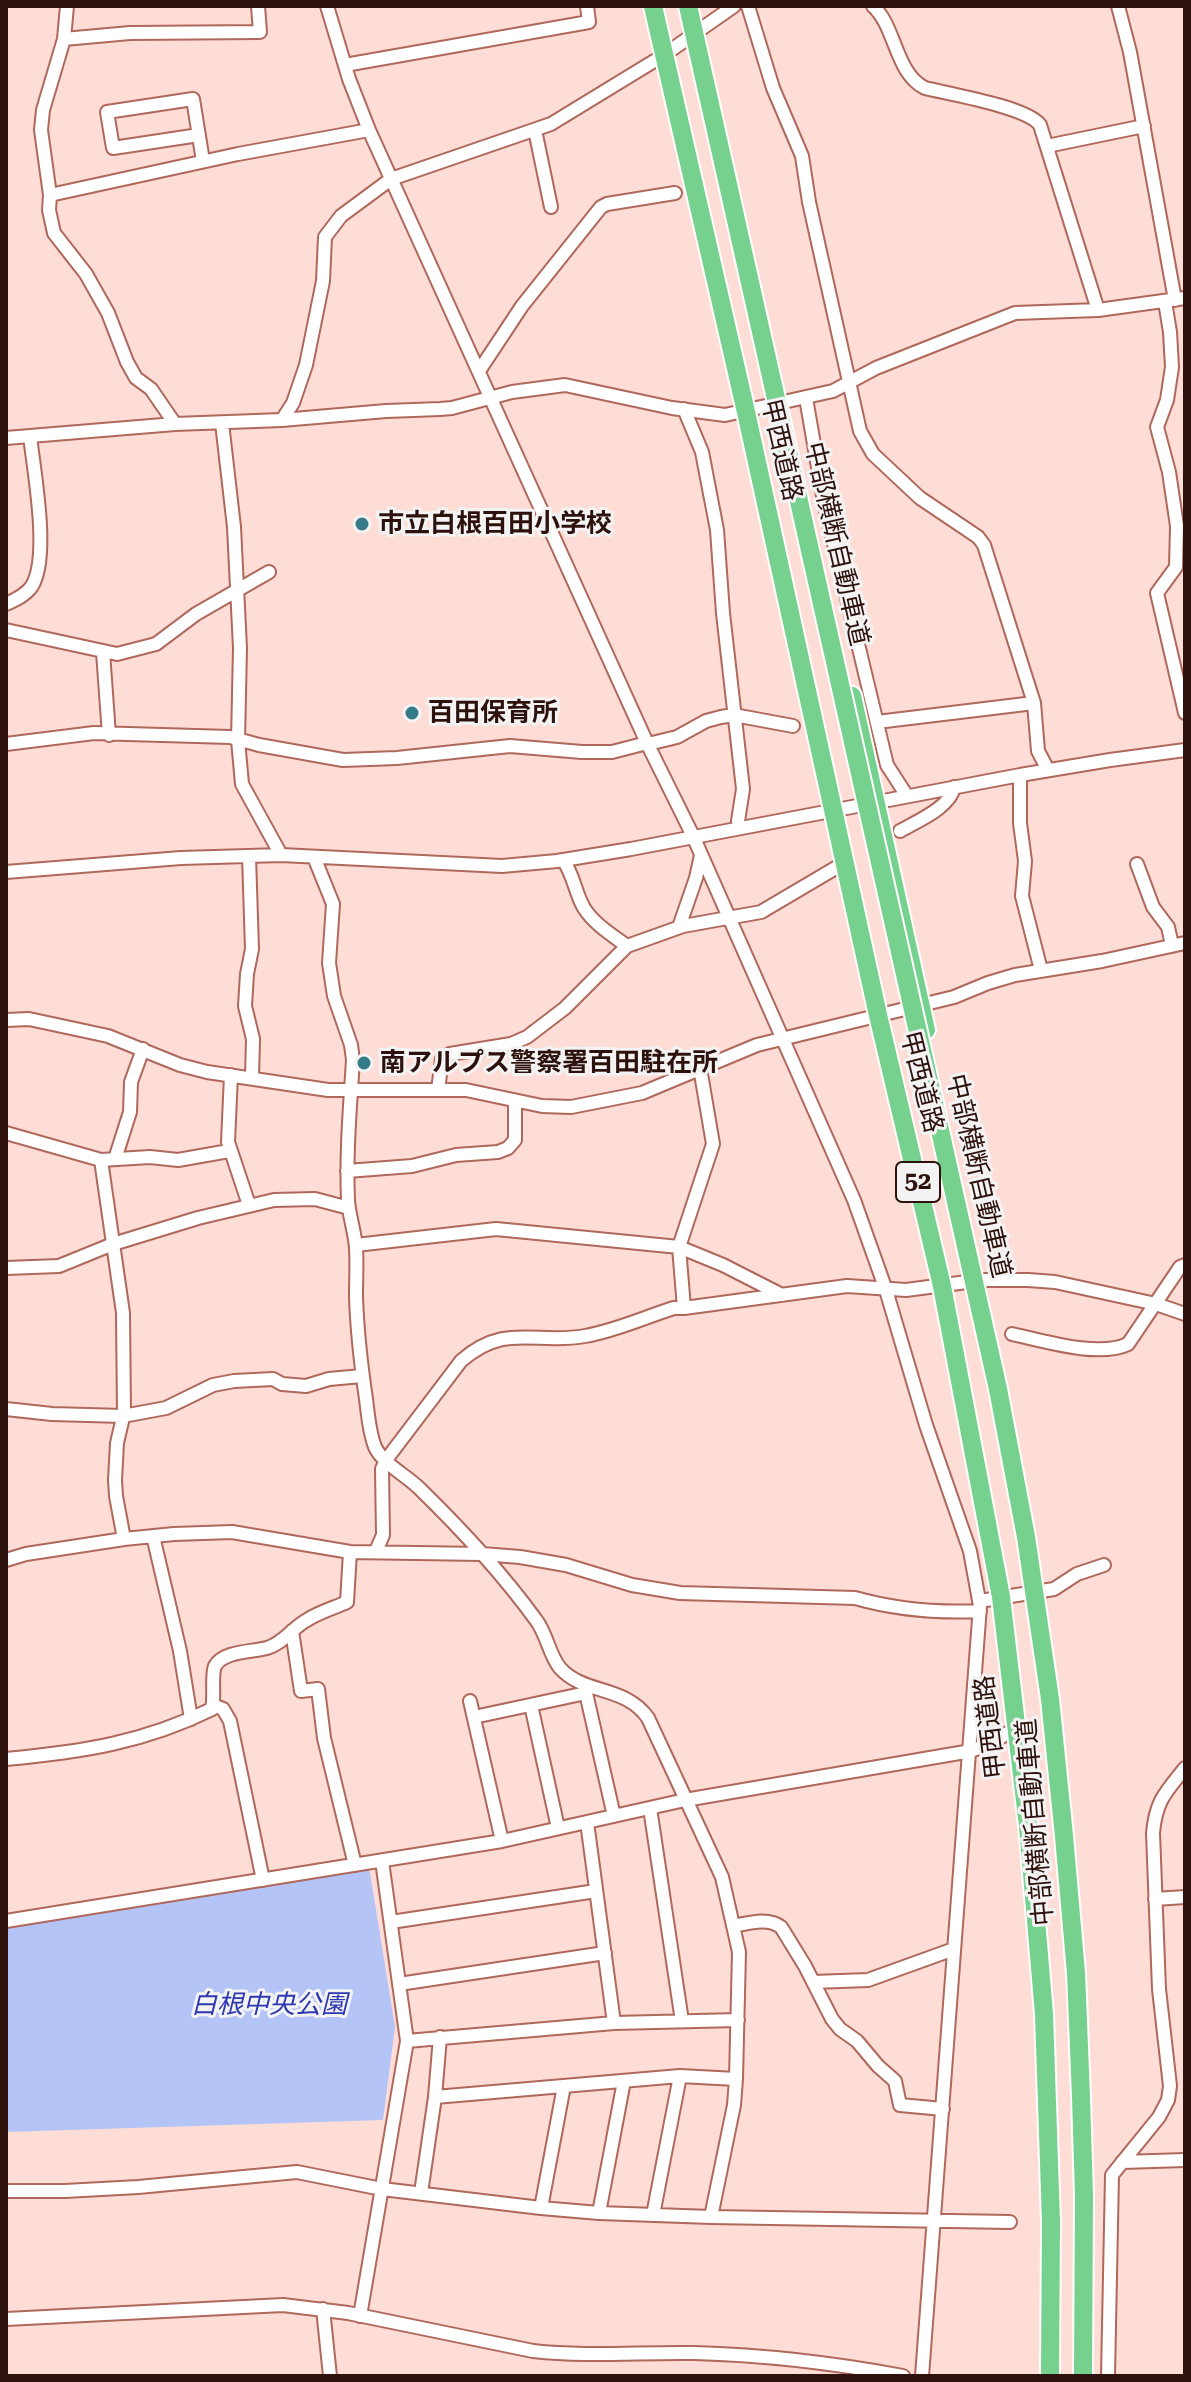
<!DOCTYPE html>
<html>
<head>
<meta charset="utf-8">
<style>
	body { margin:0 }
	#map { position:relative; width:1191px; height:2382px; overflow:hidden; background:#feddd7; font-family:"Roboto Serif",serif }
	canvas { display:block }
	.frame { position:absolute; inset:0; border:8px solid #2d110c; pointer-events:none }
</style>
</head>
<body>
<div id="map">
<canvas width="1191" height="2382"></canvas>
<div class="frame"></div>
</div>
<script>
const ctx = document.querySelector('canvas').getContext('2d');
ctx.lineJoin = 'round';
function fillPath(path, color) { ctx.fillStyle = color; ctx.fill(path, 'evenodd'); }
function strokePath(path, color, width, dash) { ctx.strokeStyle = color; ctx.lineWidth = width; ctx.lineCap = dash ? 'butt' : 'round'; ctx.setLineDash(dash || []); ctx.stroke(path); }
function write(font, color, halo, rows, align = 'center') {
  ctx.font = font + ' "Roboto Serif","Noto Sans JP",serif'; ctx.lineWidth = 6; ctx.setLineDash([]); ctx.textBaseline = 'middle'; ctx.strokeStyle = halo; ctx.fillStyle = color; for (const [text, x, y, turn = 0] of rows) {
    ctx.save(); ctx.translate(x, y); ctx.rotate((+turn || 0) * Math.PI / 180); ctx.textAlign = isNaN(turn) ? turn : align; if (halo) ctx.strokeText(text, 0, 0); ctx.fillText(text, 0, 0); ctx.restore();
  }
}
fillPath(new Path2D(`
	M367 1868 370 1873 395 2027 383 2120 6 2132V1927L31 1921Z`), '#b4c4f7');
const minor = new Path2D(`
	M67 6 64 39 43 110 41 130 50 195 49 210 54 233 86 274 108 313 127 362 136 378 151 389 175 424
	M327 6 349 79 369 130 647 743 693 836 854 1200 886 1290 926 1425 970 1551 980 1606 922 2376
	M748 6 773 88 802 156 809 202 860 431 873 454 920 498 978 537 984 545 1034 703 1038 751 1048 770
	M873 6C896 27 895 73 925 88 949 94 1027 107 1040 125L1098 310
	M1118 6 1130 52 1175 300
	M64 39 130 33 260 32 258 6
	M345 65 589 22 587 6
	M535 130 551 207
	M199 135 113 148 107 112 193 99 203 161
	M1047 146 1144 126
	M50 195 238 154 369 130
	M1165 302 1170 332 1172 367 1167 400 1157 427 1169 472 1177 526 1176 567 1157 593 1185 713
	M479 371 522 306 601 207 607 204 675 193
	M806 398 824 502 887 765 907 796
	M684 409 702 452 717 530 723 613 743 789 738 821 739 828
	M282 420 293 403 306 365 323 281 325 237 341 216 391 179 551 124 664 55 734 6
	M222 423 234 527 240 648 238 740 242 784 281 855
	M6 438 175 424 282 420 386 411 440 409 452 408 512 392 565 385 672 408 725 415 833 391 876 368 1015 313 1098 310 1185 298
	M6 604C15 600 26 595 32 586 50 556 34 472 30 436
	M6 630 117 654 156 644 196 614 269 572
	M103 652 109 735
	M877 722 1034 703
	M6 744 94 733 230 737 259 745 343 760 397 758 510 746 582 752H612L647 743
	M648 744 677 737 706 721 721 717 734 715 793 726
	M1020 775V823L1025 861 1022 896 1041 970
	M900 831C917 821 950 808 954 787
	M249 856 252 949 247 974 245 1006 253 1039 252 1078
	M314 857 333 904 329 963 334 996 351 1045 353 1060C350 1107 346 1153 348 1200 349 1216 355 1232 356 1248 357 1264 356 1280 356 1296 357 1330 361 1365 366 1399 368 1414 369 1432 375 1447 383 1464 406 1475 419 1488 461 1529 502 1573 536 1620 547 1634 549 1655 560 1668 584 1695 625 1685 648 1718L722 1877 739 1952 736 2079 734 2105 711 2217
	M563 860C574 875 575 893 584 908 594 924 612 935 627 946
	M1137 864 1153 907 1168 927 1172 945
	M6 872 181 858 281 855 502 866 557 861 631 849 1020 775 1110 760 1185 750
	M679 927 696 878 701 855
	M6 1020 29 1019 108 1036 180 1065 207 1072 328 1090H466L542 1106 571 1107 642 1093 757 1045 954 997 988 983 1015 975 1102 961 1185 943
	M231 1075 228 1142 249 1205
	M438 1090 442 1059 450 1054 511 1044 527 1037 565 1008 627 946 683 926 761 912 844 863
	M6 1133 101 1160 150 1157 178 1160 229 1151
	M115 1159 130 1112 131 1082 143 1049
	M101 1160 123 1313 124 1413 117 1443 115 1480 116 1496 124 1539
	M347 1171 412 1166 456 1155 498 1152 508 1148 515 1140V1101
	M356 1245 496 1229 679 1247 723 1265 782 1295
	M6 1268 59 1266 113 1244 198 1218 274 1200 315 1199 349 1208
	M684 1308 847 1286 906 1290 982 1280H1028L1055 1282 1156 1304 1185 1314
	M1012 1334C1044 1341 1099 1358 1128 1344L1180 1267 1185 1265
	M6 1409 52 1414 123 1416 166 1408 213 1385 234 1381 273 1379 282 1384 306 1386 329 1379 362 1376
	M153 1536 180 1651 191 1719
	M376 1551 383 1535 382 1469 386 1460 461 1361C505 1322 535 1345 585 1336 615 1331 645 1317 674 1308H684L679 1247 713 1144 700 1068
	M6 1560 26 1554 124 1539 174 1534 232 1532 350 1552 482 1554 520 1557 566 1565 632 1585 680 1593 855 1598C894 1609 940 1613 980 1611
	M980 1601 1054 1589 1077 1574 1104 1565
	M292 1631 301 1691 318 1689 324 1738 355 1865
	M586 1693 614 1816
	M470 1701 502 1841
	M213 1705 223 1709 230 1721 263 1880
	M531 1705 558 1828
	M474 1717 586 1693 589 1688
	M6 1759C81 1752 143 1743 212 1709 215 1696 211 1675 215 1666 223 1651 252 1652 267 1648 284 1643 292 1628 307 1620 319 1612 334 1608 347 1602L350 1552
	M650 1808 682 2021
	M587 1822 614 2023
	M1155 1899 1185 1897
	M6 1921 502 1841 685 1800 971 1751 991 1743 1018 1727
	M391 1922 596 1891
	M733 1926C749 1923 768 1917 781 1927L805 1966 832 2019 840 2029 857 2041 878 2066 895 2081 900 2105 943 2109
	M813 1982 868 1980 954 1949
	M399 1984 605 1953
	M407 2041 614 2023 738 2020
	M435 2097 680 2076 736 2079
	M1122 2162 1185 2160
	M6 2191H65L138 2187 297 2172 382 2189 541 2208 599 2213 711 2217 1010 2222
	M421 2193 435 2097 440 2037
	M541 2208 564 2086
	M599 2213 624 2081
	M653 2215 680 2076
	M323 2309 330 2376
	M360 2316 407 2041 382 1861
	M6 2319 283 2305 348 2313 533 2351C587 2357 640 2352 694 2353 765 2355 834 2363 903 2376
	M1108 2376 1112 2175 1159 2117 1168 2100 1170 2086 1159 1989 1153 1833C1156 1800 1166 1792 1185 1768`);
const highway = new Path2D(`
	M653 6 746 412 878 1015 942 1286 1001 1597 1028 1826 1044 2014 1051 2222 1050 2376
	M852 696 926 1030`);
strokePath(minor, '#af685b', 16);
strokePath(highway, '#fff', 22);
strokePath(minor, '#fff', 12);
strokePath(highway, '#76d18e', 18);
const highwayBridge = new Path2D(`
	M688 6 998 1389 1026 1537 1050 1699 1064 1836 1076 1973 1081 2097 1084 2196 1083 2376`);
strokePath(highwayBridge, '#fff', 22, []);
strokePath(highwayBridge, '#76d18e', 18);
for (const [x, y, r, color] of [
	[362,524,8,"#367c88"],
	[412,713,8,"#367c88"],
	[364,1063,8,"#367c88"]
]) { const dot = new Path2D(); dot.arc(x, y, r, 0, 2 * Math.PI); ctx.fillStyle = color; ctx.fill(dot); strokePath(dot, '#f3f3f3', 3); }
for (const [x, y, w] of [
	[918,1182,44]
]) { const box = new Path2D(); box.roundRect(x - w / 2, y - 20, w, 40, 6); ctx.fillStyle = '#f3f3f3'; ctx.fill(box); strokePath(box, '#2d110c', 2); }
write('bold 24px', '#2d110c', null, [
	["52",918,1182]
]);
write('26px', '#2d110c', '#f3f3f3', [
	["甲西道路",781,450,77],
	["中部横断自動車道",836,544,77],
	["甲西道路",921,1082,76],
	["中部横断自動車道",978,1176,77],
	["甲西道路",991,1727,-97],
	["中部横断自動車道",1036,1822,-95]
]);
write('bold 26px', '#2d110c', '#f3f3f3', [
	["市立白根百田小学校",378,524],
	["百田保育所",428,713],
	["南アルプス警察署百田駐在所",380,1063]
], 'left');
write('italic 26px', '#2c37b1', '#f3f3f3', [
	["白根中央公園",269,2005]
]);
</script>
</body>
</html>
